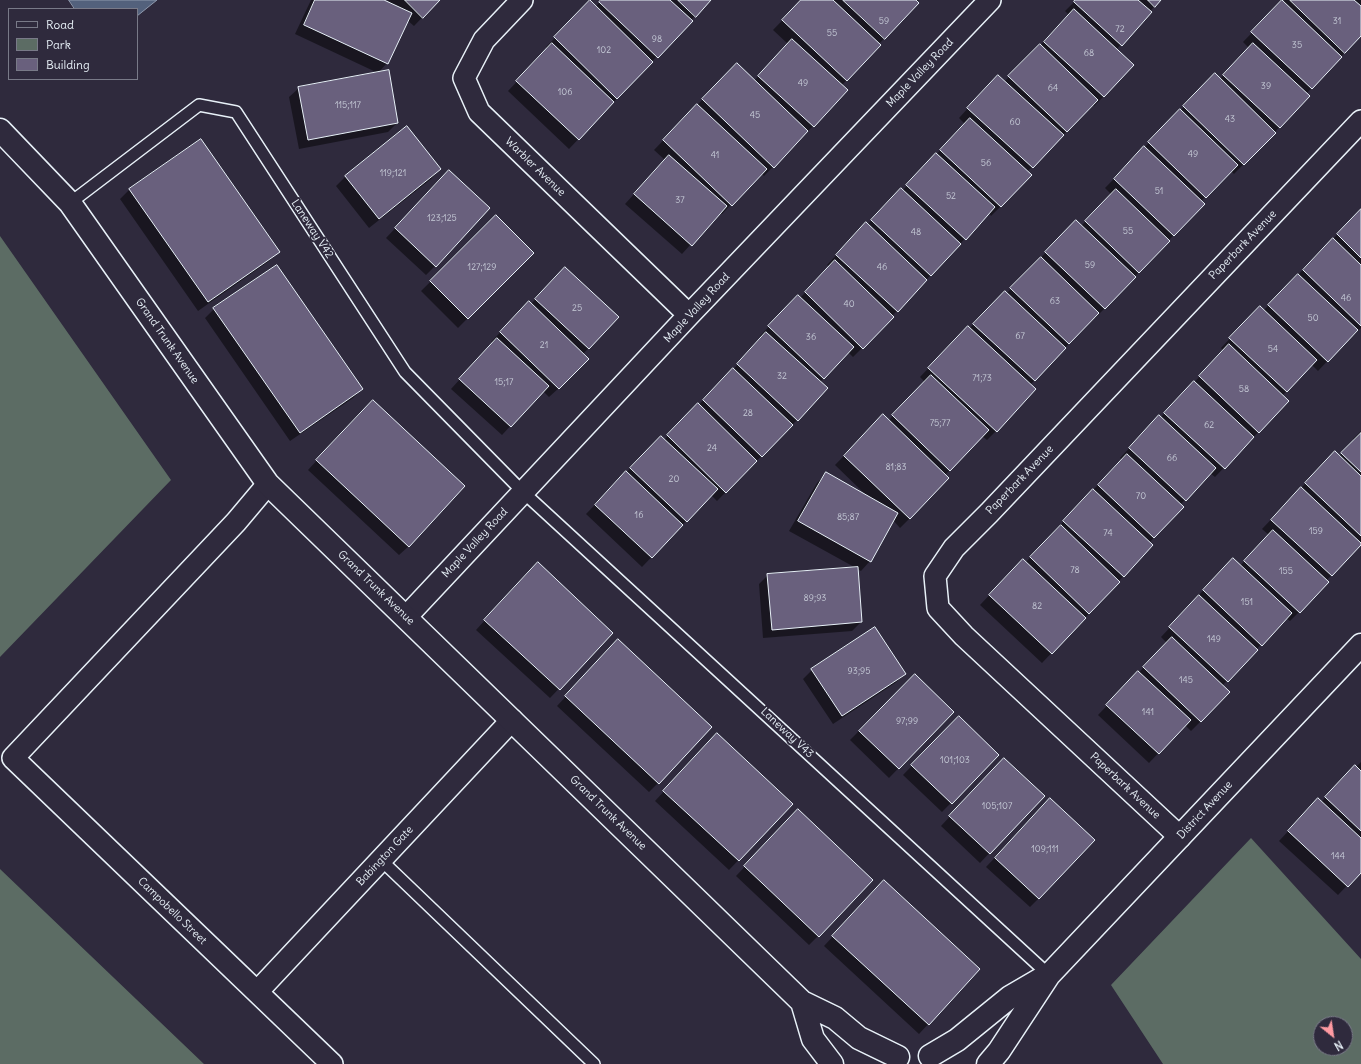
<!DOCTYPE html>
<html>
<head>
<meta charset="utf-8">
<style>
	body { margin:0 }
	#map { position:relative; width:1361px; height:1064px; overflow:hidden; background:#2f2a3d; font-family:Delius,sans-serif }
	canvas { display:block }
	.legend { position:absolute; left:8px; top:8px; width:130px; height:72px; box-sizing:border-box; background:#2f2a3d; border:1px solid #797a88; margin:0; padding:5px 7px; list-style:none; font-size:12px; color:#e8f1f8 }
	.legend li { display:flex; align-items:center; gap:8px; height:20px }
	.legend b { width:20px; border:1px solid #797a88 }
	.north { position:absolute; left:1313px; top:1016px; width:40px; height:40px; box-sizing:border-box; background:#2f2a3d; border:1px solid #797a88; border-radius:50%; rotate:150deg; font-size:11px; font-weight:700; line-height:16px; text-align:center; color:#e8f1f8 }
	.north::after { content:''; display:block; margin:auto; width:14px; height:18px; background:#ff9aa2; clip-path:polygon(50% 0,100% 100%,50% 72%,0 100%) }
</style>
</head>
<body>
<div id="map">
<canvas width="1361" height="1064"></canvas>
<ul class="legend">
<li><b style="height:5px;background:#2f2a3d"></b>Road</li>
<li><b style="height:11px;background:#5c6c64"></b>Park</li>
<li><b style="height:11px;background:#69607d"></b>Building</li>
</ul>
<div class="north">N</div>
</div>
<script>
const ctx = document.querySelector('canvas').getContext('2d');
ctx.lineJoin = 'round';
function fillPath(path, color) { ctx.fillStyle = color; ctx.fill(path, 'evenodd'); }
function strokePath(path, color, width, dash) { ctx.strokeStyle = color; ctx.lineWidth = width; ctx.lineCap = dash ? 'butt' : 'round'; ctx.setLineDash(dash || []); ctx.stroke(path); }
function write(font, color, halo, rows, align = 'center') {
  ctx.font = font + ' Delius,sans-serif'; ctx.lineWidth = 4; ctx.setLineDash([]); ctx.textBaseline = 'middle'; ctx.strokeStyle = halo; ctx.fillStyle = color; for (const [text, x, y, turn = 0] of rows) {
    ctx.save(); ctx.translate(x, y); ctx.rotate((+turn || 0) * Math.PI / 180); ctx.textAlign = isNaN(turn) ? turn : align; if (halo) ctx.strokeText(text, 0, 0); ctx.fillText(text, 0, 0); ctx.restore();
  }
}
fillPath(new Path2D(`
	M0 236 171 480 0 657Z
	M1251 838 1361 959V1064H1163L1111 985ZM1321 1024H1345V1048H1321Z
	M0 869 204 1064H0Z`), '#5c6c64');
const water = new Path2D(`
	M69 0H157L137 16V9H75Z`);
fillPath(water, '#53617c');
strokePath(water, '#8f9bae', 1);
fillPath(new Path2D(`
	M311 0H381L391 4 387 0H439L414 26 407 20 387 63 378 73 295 34Z
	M602 0H710L569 149 508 91 548 49 546 47 590 2 595 7Z
	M802 0H919L879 44 880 45 842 85 813 126 764 176 761 173 722 214 720 212 682 254 625 204 665 160 654 150 728 73 754 81 788 44 773 30Z
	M1076 0H1160L1116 50 1133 65 1103 97 1094 106 1093 105 1057 141 1027 172 1001 206 991 216 989 213 862 348 853 357 848 352 820 382 797 420 717 501 711 495 642 567 586 514 652 446 664 440 729 374 762 338 760 336 789 305 800 298 830 267 827 265 857 233 867 225 892 199 902 191 965 124 959 118 989 85 1004 82 1040 45V46L1069 15 1065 11Z
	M1285 0H1361V35L1306 94 1308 96 1274 133 1234 174 1231 171 1201 201 1203 204 1104 309 1095 318 1094 317 1030 385 996 431 987 440 982 436 945 475 910 518 900 528 893 520 870 561 861 571 857 569 861 622 852 631 763 638 759 584 768 575 856 568 789 531 817 483 826 474 867 496 835 465 874 425 888 421 925 382 920 377 959 336 969 329 995 301 1006 294 1076 221 1081 226 1112 195 1105 188 1215 75 1220 79 1249 48 1243 42 1273 11Z
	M299 88 397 123 388 132 299 149 289 97Z
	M407 128 440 169 431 179 369 228 336 186 345 177Z
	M201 140 278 251 269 261 198 311 120 199 129 190Z
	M440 181 435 266 426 275 386 238Z
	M1361 210V328L1353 336 1352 335 1318 371 1312 365 1282 396 1287 402 1215 477 1210 473 1180 505 1182 507 1149 543 1151 545 1118 582H1119L1042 663 980 605 1014 569 1026 562 1052 535 1055 532V531L1083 500 1123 460 1120 458 1150 426 1160 418 1224 351 1221 348 1250 317 1263 311Z
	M496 217 532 253 458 328 421 291Z
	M556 278 618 317 583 354 559 388 549 397 543 391 502 435 451 389 493 343 491 342 520 312 531 304Z
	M214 309 362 389 353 398 290 441 205 318Z
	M363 410 409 546 399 555 308 470Z
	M1361 431V544L1326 581 1327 582 1299 612 1290 621 1286 618 1222 686 1228 692 1200 722 1191 731 1185 725 1149 763 1098 715 1167 643 1161 637 1195 601 1194 600 1224 569 1240 566 1269 535 1262 529 1326 462 1339 456 1354 441 1353 439Z
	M528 573 612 633 550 698 476 630Z
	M609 650 658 783 649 792 557 706Z
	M812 670 905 674 895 683 833 724 803 679Z
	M915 675 953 712 889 778 850 740Z
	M959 717 998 755 942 812 903 775Z
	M708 744 792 804 729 870 655 801Z
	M1361 762V871L1338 895 1279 841 1309 809 1321 802Z
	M995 768 1043 796 980 863 941 826Z
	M1041 809 1039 898 1030 907 986 867Z
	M789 820 818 936 809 945 736 876Z
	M875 891 979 969 919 1034 824 946Z`), '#0007');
const building = new Path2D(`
	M315 0H384L412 13 388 64 304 25Z
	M405 0H440L423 18Z
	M590 0 653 62 617 99 554 37Z
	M601 0H670L693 21 658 58 599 2Z
	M678 0H711L696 17Z
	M801 0H833L881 45 847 81 782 20Z
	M843 0H916L919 3 885 39Z
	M1075 0H1138L1152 12 1122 46 1074 2Z
	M1148 0H1161L1155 7Z
	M1282 0 1342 57 1312 89 1251 32Z
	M1290 0H1354L1361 6V36L1345 53Z
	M1074 9 1134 65 1104 97 1044 42Z
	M792 39 848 90 814 127 758 76Z
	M552 43 614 102 579 140 516 81Z
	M1253 43 1310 96 1280 128 1223 75Z
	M1040 44 1098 100 1067 132 1008 76Z
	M737 63 808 131 774 168 702 99Z
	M389 70 398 123 308 140 298 87Z
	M1215 73 1276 133 1244 165 1183 106Z
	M998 75 1064 135 1033 168 967 108Z
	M697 104 767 169 732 206 663 140Z
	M1180 109 1238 165 1206 198 1148 142Z
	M970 118 1032 175 1001 207 940 150Z
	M407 126 441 169 379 219 345 176Z
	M201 139 280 252 208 302 129 189Z
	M1144 146 1205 204 1174 236 1114 179Z
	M936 153 995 207 966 240 906 185Z
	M669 155 727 206 692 246 634 194Z
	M449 170 490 208 436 267 395 228Z
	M901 188 961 244 931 276 871 220Z
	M1116 189 1170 241 1139 273 1085 221Z
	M1361 209V258L1337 234Z
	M496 215 534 253 468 319 430 281Z
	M1076 220 1136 277 1105 309 1045 252Z
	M866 222 927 280 898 312 836 255Z
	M1333 238 1361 265V326L1303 270Z
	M1041 257 1099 313 1069 344 1010 288Z
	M835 260 894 317 863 349 805 292Z
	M277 265 363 389 300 433 213 308Z
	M565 267 619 317 589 349 535 299Z
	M1298 274 1358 330 1328 362 1268 305Z
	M1005 291 1066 348 1035 381 973 324Z
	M798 295 854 347 824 379 768 326Z
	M529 301 589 359 559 389 500 332Z
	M1260 306 1317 360 1287 392 1229 338Z
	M968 326 1036 389 997 432 928 368Z
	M766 332 828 388 798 421 737 364Z
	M497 338 549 386 511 427 459 379Z
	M1229 344 1289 401 1259 433 1199 376Z
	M733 368 793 425 762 457 703 400Z
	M931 375 989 430 950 471 892 415Z
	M1194 381 1254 437 1225 469 1164 413Z
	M373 400 465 486 409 547 316 460Z
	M698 403 757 461 726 493 667 435Z
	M883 414 949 478 910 519 844 456Z
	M1159 415 1216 468 1186 501 1129 448Z
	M1361 433V472L1341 453Z
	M661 436 718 489 687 522 630 468Z
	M1335 451 1361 476V536L1305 483Z
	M1127 454 1184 507 1154 538 1098 485Z
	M626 471 683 525 652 558 595 505Z
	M826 472 898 513 871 562 798 521Z
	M1301 487 1361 543V545L1332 576 1271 520Z
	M1093 489 1153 545 1124 577 1063 521Z
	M1061 525 1120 582 1089 614 1030 557Z
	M1273 530 1329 582 1300 613 1244 561Z
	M1233 558 1292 613 1262 646 1203 590Z
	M1023 559 1086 618 1052 654 989 595Z
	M538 562 613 633 560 690 484 620Z
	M858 567 862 622 772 630 767 574Z
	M1199 595 1258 650 1228 682 1169 627Z
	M875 627 906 674 842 716 811 669Z
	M1172 637 1230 692 1201 722 1143 667Z
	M618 639 712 727 659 784 565 696Z
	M1138 671 1191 720 1159 754 1106 705Z
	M915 674 954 712 899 769 859 731Z
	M959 716 999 755 952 804 911 765Z
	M717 733 793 804 739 861 663 791Z
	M1004 758 1045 796 990 854 949 816Z
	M1355 765 1361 771V831L1325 797Z
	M1050 798 1095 840 1039 899 995 858Z
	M1318 798 1361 838V873L1348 887 1288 831Z
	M798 809 873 880 819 937 744 866Z
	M884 880 980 969 929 1025 832 936Z`);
fillPath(building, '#69607d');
strokePath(building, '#e8f1f8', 1);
const service = new Path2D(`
	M70 203 199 105 236 112 405 372 523 492 1049 975
	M381 860 594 1064`);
const minor = new Path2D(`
	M522 0 484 40 464 78 479 112 689 315
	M268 484 236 522 13 758 332 1064
	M406 617 689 315 990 0
	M1180 837 964 636 938 608 935 576 954 548 989 513 1361 121
	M257 992 512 720`);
const tertiary = new Path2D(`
	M0 130 70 203 268 484 802 1002 835 1018 859 1038 898 1057
	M802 1002 813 1039 832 1064
	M930 1056 957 1040 1010 997 1046 976
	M988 1064 999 1051 1049 975 1361 645`);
strokePath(service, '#e8f1f8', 14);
strokePath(minor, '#e8f1f8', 24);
strokePath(tertiary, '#e8f1f8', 25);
strokePath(service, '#2f2a3d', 11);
strokePath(minor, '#2f2a3d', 21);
strokePath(tertiary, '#2f2a3d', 22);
write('9px', '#c8cdd9', null, [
	["59",884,21],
	["31",1337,21],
	["72",1120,29],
	["55",832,33],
	["98",657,39],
	["35",1297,45],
	["102",604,50],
	["68",1089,53],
	["49",803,83],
	["39",1266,86],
	["64",1053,88],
	["106",565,92],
	["115;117",348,105],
	["45",755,115],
	["43",1230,119],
	["60",1015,122],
	["49",1193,154],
	["41",715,155],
	["56",986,163],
	["119;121",393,173],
	["51",1159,191],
	["52",951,196],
	["37",680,200],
	["123;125",442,218],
	["55",1128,231],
	["48",916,232],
	["59",1090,265],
	["127;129",482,267],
	["46",882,267],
	["46",1346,298],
	["63",1055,301],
	["40",849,304],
	["25",577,308],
	["50",1313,318],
	["67",1020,336],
	["36",811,337],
	["21",544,345],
	["54",1273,349],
	["32",782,376],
	["71;73",982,378],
	["15;17",504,382],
	["58",1244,389],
	["28",748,413],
	["75;77",940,423],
	["62",1209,425],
	["24",712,448],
	["66",1172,458],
	["81;83",896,467],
	["20",674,479],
	["70",1141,496],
	["16",639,515],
	["85;87",848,517],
	["159",1316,531],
	["74",1108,533],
	["78",1075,570],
	["155",1286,571],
	["89;93",815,598],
	["151",1247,602],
	["82",1037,606],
	["149",1214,639],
	["93;95",859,671],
	["145",1186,680],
	["141",1148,712],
	["97;99",907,721],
	["101;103",955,760],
	["105;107",997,806],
	["109;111",1045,849],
	["144",1338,856]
]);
write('11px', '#e8f1f8', '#2f2a3d', [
	["Maple Valley Road",920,73,-46],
	["Warbler Avenue",535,167,44],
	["Laneway V42",312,229,57],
	["Paperbark Avenue",1243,245,-46],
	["Maple Valley Road",697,308,-47],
	["Grand Trunk Avenue",167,341,55],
	["Paperbark Avenue",1020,480,-46],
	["Maple Valley Road",475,543,-47],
	["Grand Trunk Avenue",376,588,44],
	["Laneway V43",787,733,43],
	["Paperbark Avenue",1125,786,43],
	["District Avenue",1205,810,-47],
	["Grand Trunk Avenue",608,813,44],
	["Babington Gate",385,856,-47],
	["Campobello Street",172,911,44]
]);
</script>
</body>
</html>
